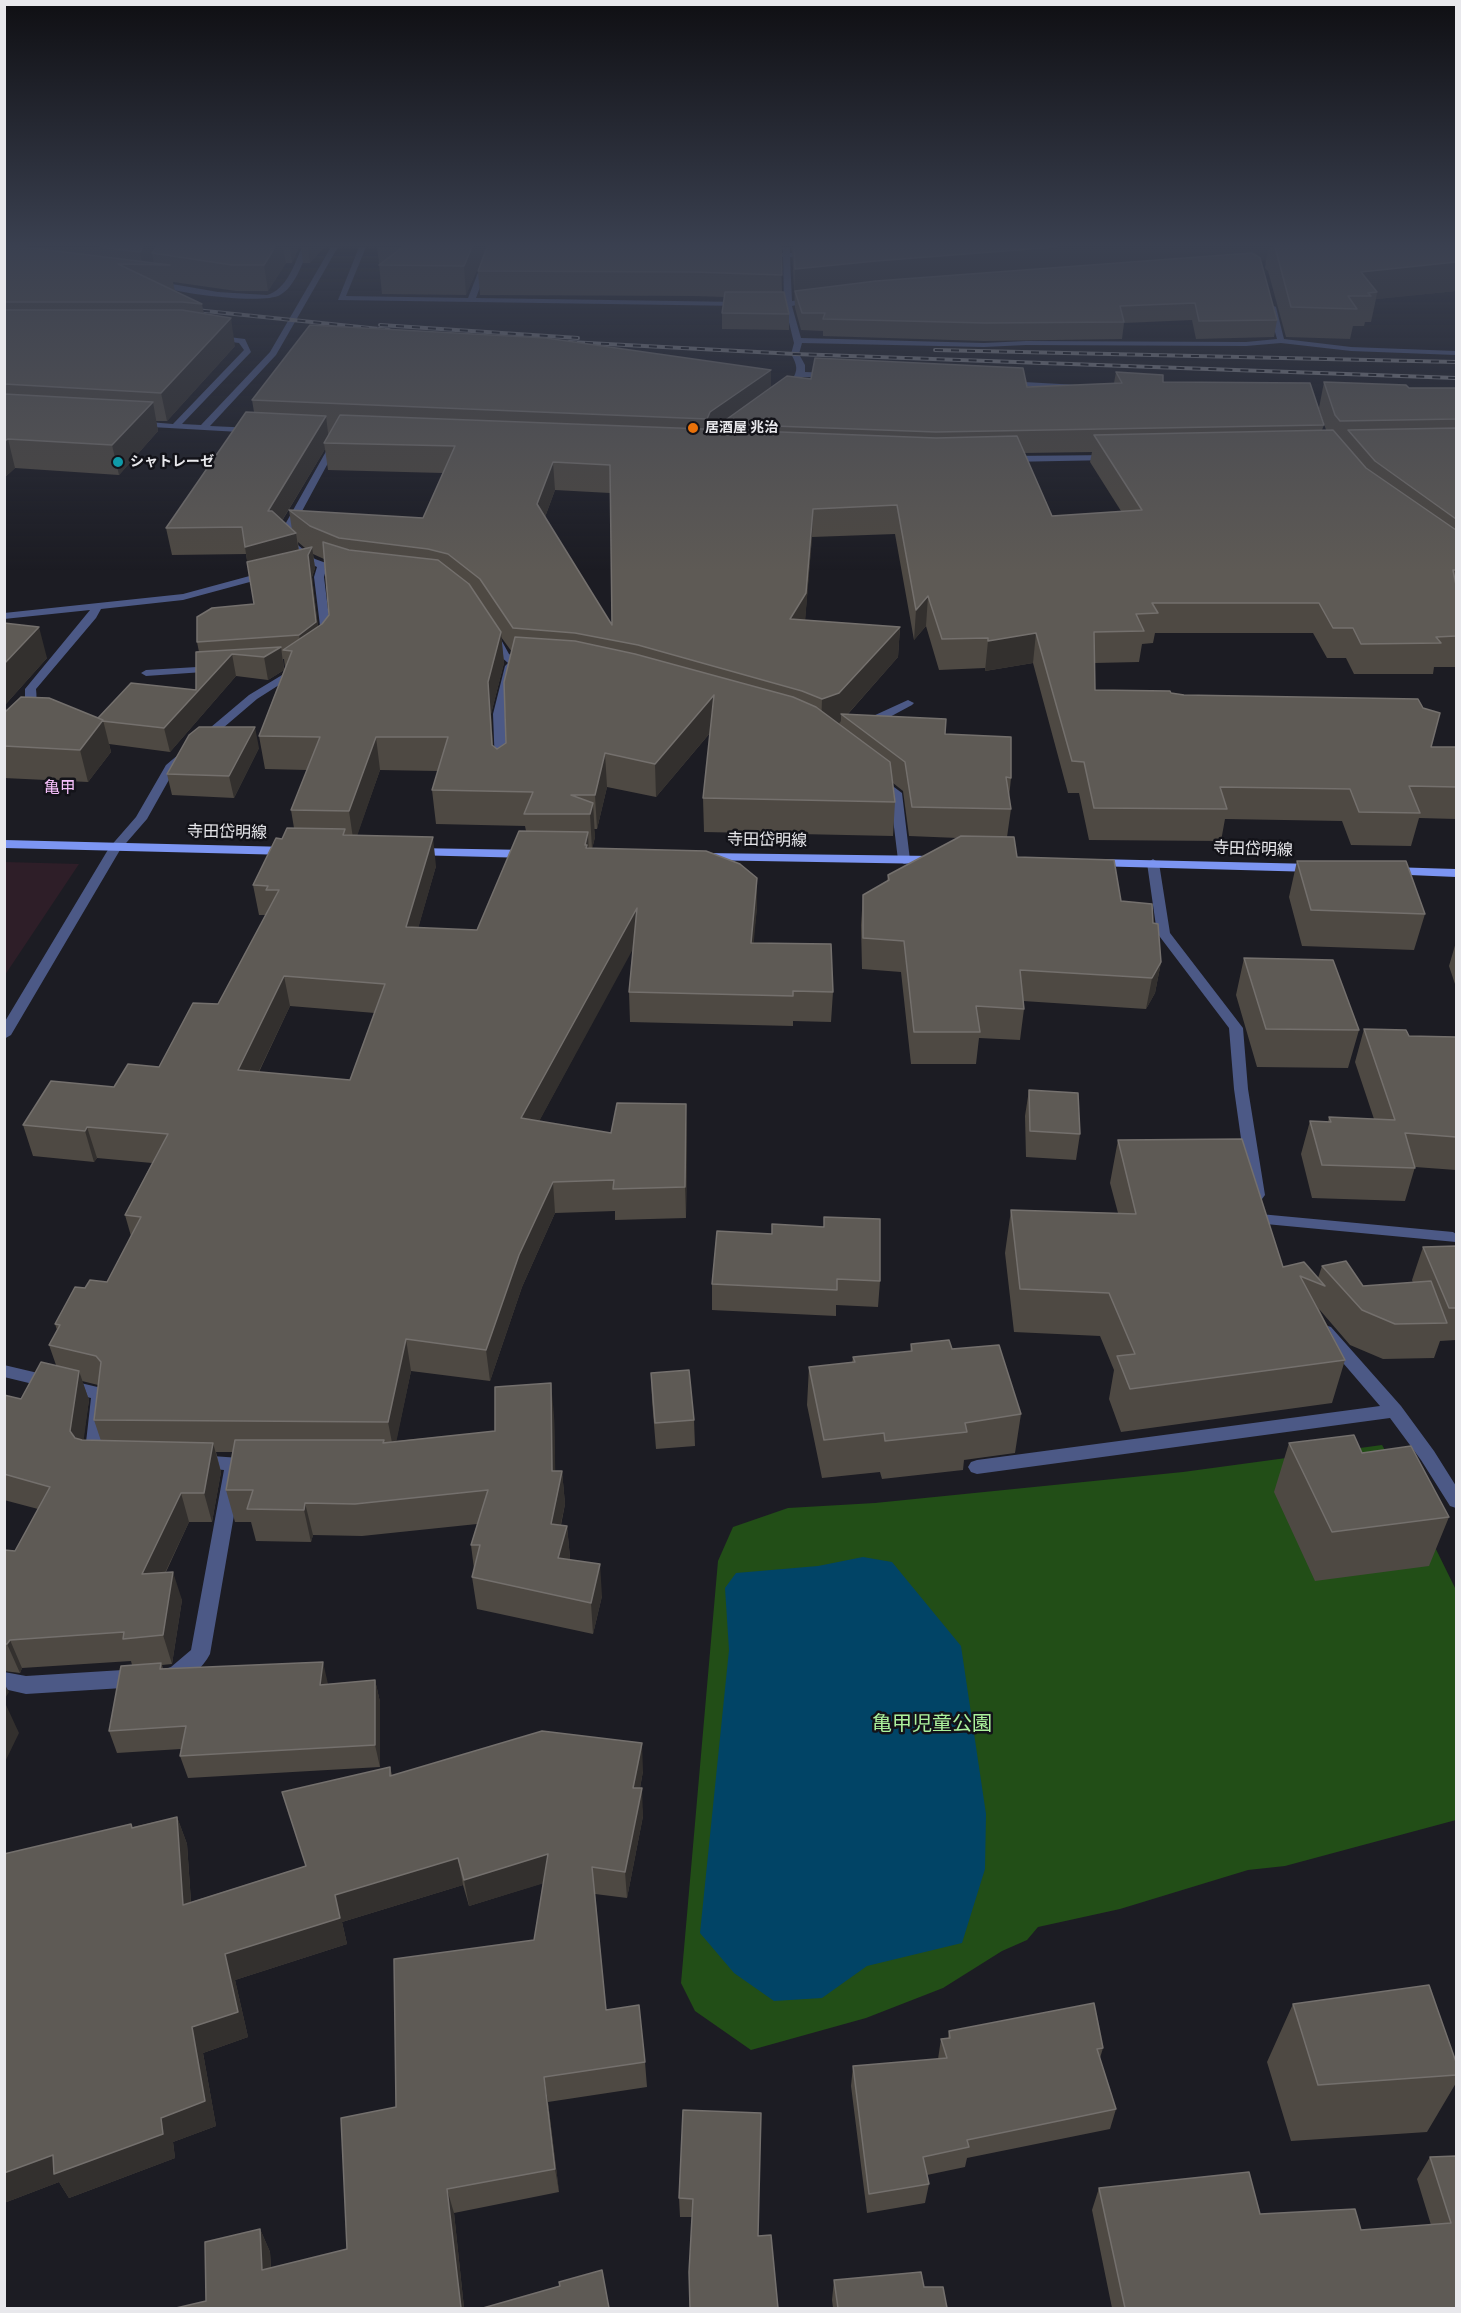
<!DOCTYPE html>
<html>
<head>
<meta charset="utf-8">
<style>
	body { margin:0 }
	#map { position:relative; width:1461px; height:2313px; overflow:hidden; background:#1c1c23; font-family:"Roboto Condensed",sans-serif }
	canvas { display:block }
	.frame { position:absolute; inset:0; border:6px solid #e8e8ec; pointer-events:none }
</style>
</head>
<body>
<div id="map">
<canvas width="1461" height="2313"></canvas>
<div class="frame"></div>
</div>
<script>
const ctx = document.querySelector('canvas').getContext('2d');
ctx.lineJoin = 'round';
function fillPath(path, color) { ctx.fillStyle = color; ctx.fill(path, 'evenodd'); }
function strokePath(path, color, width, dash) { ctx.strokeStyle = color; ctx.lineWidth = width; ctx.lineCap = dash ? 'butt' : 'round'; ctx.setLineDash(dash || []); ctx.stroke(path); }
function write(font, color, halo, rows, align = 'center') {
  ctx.font = font + ' "Roboto Condensed","Noto Sans JP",sans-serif'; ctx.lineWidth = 5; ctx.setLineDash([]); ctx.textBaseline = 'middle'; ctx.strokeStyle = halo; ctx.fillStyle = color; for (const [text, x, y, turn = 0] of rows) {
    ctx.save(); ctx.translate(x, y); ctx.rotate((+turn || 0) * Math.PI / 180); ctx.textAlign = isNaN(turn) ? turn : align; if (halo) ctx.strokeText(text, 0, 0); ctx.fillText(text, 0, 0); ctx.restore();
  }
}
fillPath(new Path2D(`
	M5 862 79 864 5 975 4 862Z`), '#2e1e28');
fillPath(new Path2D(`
	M1382 1445 1401 1478 1456 1590V1820L1285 1866 1248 1870 1120 1909 1038 1927 1027 1940 1002 1951 943 1988 866 2018 751 2050 695 2011 681 1983 718 1561 733 1527 788 1508 875 1503 1183 1472Z`), '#224e17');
fillPath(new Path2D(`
	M863 1557 892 1562 961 1646 986 1814 985 1869 962 1943 867 1966 822 1998 774 2001 734 1973 700 1933 729 1650 725 1588 736 1573 818 1566Z`), '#014466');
fillPath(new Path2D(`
	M302 247H309C303 262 295 287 280 295 263 305 168 293 151 283L155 281 218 292 267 295C287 289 294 265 302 247Z
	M331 247H338L276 355 210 426 254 428 257 429V433L134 426 133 424 137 421 173 424 244 350 239 343 212 339V335L245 339 251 352 182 424 201 425 270 352Z
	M359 247H366L346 296 468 298 488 247H495L476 298 742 302 746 304 742 306 338 300Z
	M782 247H790V253H812L816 255 812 257H790L792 301 814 298 818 300 792 306 801 338 984 343 1026 341 1246 342 1277 339 1268 307 1272 305 1276 307 1284 339 1351 347 1456 351V355L1351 351 1281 343 1246 346 1026 345 984 347 802 343 799 354 805 365V372L832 373 836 375 832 377H803L795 383 791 381C799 370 797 365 791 354L794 343 785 306H766L762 304 766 302H784L783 257H761L757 255 761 253H783Z
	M1006 381 1078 385 1082 387 1078 389 1003 385 1002 383Z
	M337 436 341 439 288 537 315 559 351 572 346 575 326 570 324 577 332 642 327 645 322 642 314 577 317 567 301 559 278 537 333 439Z
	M1115 455V459L1112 460 1007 462 1003 459 1007 456Z
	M268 571 272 572V576L183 600 101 609 96 618 36 689C39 714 29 737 4 747V737L19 723 25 714V689L90 610 4 619V613L183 594Z
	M494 633 498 634 509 654 532 665 527 668 515 666 505 714 507 766 501 769 495 766 493 714 505 666 508 663 499 655 489 636Z
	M214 666 219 669 218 671 146 676 141 673 146 670Z
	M297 666 302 669 301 671 257 699 175 769 147 819 120 850 11 1035 4 1039V1023L109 848 136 817 166 765 249 695Z
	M908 700 914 703 912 705 886 719 866 725 860 722Z
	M878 775 902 793 910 860 908 863 904 864 898 860 890 794 872 779Z
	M1153 859 1159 863 1170 933 1243 1028 1248 1089 1265 1195 1262 1199 1257 1200 1249 1195 1234 1089 1229 1028 1157 933 1147 863Z
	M1260 1214 1453 1232 1456 1234V1242L1255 1223 1252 1219 1255 1215Z
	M1325 1325 1331 1327 1401 1406 1434 1451 1456 1486V1508L1450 1506 1421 1460 1390 1418 977 1474 971 1472 968 1467 971 1462 977 1460 1380 1406 1319 1335 1317 1331 1319 1327Z
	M4 1365 106 1389 109 1394 102 1460 99 1465 93 1467 87 1465 84 1460 91 1398 4 1377Z
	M198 1455 240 1458 243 1463 210 1654C202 1670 180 1688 162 1682L159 1676 162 1670 171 1667 191 1650 224 1470 192 1467 189 1462 192 1457Z
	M139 1669 146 1672 149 1678 146 1684 139 1687 26 1694 4 1689V1672L26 1676Z`), '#4c5986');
fillPath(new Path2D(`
	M4 840 289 847 295 851 289 855 4 848Z
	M415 848 529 850 535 854 529 858 411 855 409 852Z
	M703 853 934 856 940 860 934 864 699 860 697 857Z
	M1096 859 1315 864 1321 868 1315 872 1092 866 1090 863Z
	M1390 867 1456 869V877L1386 874 1384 871Z`), '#7c95f2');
const rail = new Path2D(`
	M186 309 389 330
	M380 325 578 338
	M569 342 795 354 1456 378
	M935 350 1456 362`);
strokePath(rail, '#85858a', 4);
strokePath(rail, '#131319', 2, [8]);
fillPath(new Path2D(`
	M4 247H299L292 263H286L268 291H236L173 282 175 291H174L202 304 204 314 235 346 167 421H156L158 431 119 475 15 468 4 478Z
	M301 247H324L310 263H303Z
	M377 247H781L782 292 789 314V330L722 329V313L724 297 695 296 480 295 478 271 484 254 466 295 382 294 379 265 380 264H379Z
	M791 247H1456V291L1376 299 1371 322H1365L1364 326H1353L1350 339 1286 337 1268 271 1265 268 1266 260H1261L1277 320 1274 337 1196 339 1192 320 1124 323 1122 339 984 341 823 336V331L801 330 795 308 792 251Z
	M1116 372 1163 382 1324 425 1322 430H1326L1319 408 1324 382 1409 388H1456V667H1434L1433 674H1354L1346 658H1327L1313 633H1155L1153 643 1142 644 1139 662 1094 663 1095 690 1171 693 1431 747H1456V819L1419 818 1411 846 1351 845 1342 821 1225 819 1221 841 1089 840 1079 793H1068L1033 663 985 671V668L939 670 926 626 914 640 895 534 812 537 805 620 900 627 898 657 848 714 945 734 1011 778 1009 798 1011 809 1007 837 1017 857 1121 901 1153 923 1161 962 1155 993 1146 1009 1023 1001 1024 1009 1020 1040 979 1038 976 1064H911L901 972 862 969 861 925 863 895 887 881 888 875 958 838 909 836 903 791 893 783 895 802 893 836 704 832 703 798 710 733 656 797 607 787 597 829H594L595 837 592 849 757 878V907L753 943 833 992 831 1022 793 1021V1026L630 1022 629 992 633 947 539 1121 611 1133 687 1134 686 1218 615 1220V1211L555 1213 522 1287 490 1381 411 1371 396 1441 495 1431 554 1415 555 1471H562L565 1504 561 1525 567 1526 570 1558V1560L602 1596 593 1634 477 1609 472 1577 474 1569 471 1545 477 1524 362 1536 313 1535 311 1542 256 1541 251 1522H235L226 1490 233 1452H216L221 1472 212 1522H189L166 1572 182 1600 172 1664 162 1665 163 1669 328 1684 375 1680 380 1702V1767L188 1778 180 1756 181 1749 117 1753 109 1731 132 1665 131 1661 22 1668 20 1673 4 1671V1550L15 1551 38 1509 4 1500V1395L21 1399 56 1365 49 1345 57 1330 55 1324 85 1288 107 1282 131 1236 125 1215 152 1163 97 1158 94 1162 33 1156 23 1125 114 1087 159 1067 218 1004 266 915H259L253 885 282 839 294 828 291 810 307 770 265 769 259 736 284 670 268 680 236 676 170 752 109 744 111 752 88 782 4 778V623L47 658 5 705 7 711 98 718 196 690 199 652 197 642 254 604 246 554 172 555 166 528 254 412 252 400 771 388 811 379 1027 387 1114 383ZM325 449 328 470 443 473 423 518 289 510 292 530 282 521ZM1092 452 1090 462 1121 511 1052 516 1024 453ZM555 490 610 493 612 625 545 517ZM298 542 305 548 299 550ZM313 554 324 559 329 615 322 624 318 627 312 577 315 568ZM501 637 512 652 506 743 497 749 493 746 491 714 504 663ZM283 659H284L285 667 284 670ZM380 770 438 771 432 790 436 824 525 826 526 831 477 930 418 928 436 866 357 835ZM290 1006 375 1013 350 1080 259 1072ZM82 1381 98 1385 94 1420 101 1441 83 1440 89 1400Z
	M259 748 234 798 172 795 167 774Z
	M1297 861 1425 914 1414 950 1302 946 1289 897Z
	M1456 942V987L1449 966Z
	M1244 958 1359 1030 1348 1068 1257 1067 1236 995Z
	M1364 1029 1409 1036 1456 1037V1170L1415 1167 1405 1201 1312 1198 1301 1154 1310 1121 1328 1122 1329 1117 1374 1119 1355 1062Z
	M1029 1090 1080 1134 1076 1160 1026 1157 1025 1116Z
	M1118 1140 1283 1267 1318 1278 1322 1266 1363 1286 1413 1283 1412 1280 1423 1247 1456 1246V1340L1440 1341 1434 1358 1383 1359 1350 1345 1319 1309 1345 1360 1332 1403 1121 1432 1109 1399 1114 1370 1100 1336 1014 1332 1005 1253 1011 1210 1118 1213 1110 1183Z
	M717 1231 880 1281 878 1307 836 1305V1316L712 1310V1284Z
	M911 1344 952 1349 1021 1414 1015 1453 964 1460 963 1470 882 1479 880 1472 822 1478 807 1405 809 1367 852 1363 853 1357 910 1352Z
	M651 1373 694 1420 695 1446 656 1449 652 1400Z
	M1289 1443 1362 1453 1449 1517 1429 1566 1315 1581 1274 1492Z
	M390 1767 392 1775 643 1771 640 1788 643 1816 627 1898 595 1894 606 2010 645 2062 647 2087 548 2102 559 2192 454 2213 464 2308H176L206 2301 260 2229 270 2252 271 2268 347 2249 396 2107 534 1940 543 1883 469 1906 463 1885 342 1922 347 1944 235 1980 248 2037 203 2053 216 2126 173 2142 175 2158 69 2198 59 2182 4 2203V1854L133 1827 177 1817 187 1844 191 1902 305 1866Z
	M1293 2004 1456 2062V2083L1427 2132 1291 2141 1267 2062Z
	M949 2031 1103 2048 1100 2058 1116 2109 1110 2129 967 2158 965 2167 927 2175 929 2184 925 2203 867 2213 851 2086 853 2066 938 2059 941 2039 948 2038Z
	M683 2110 758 2236 692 2217H680L679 2198Z
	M1456 2156V2308H1112L1092 2210 1099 2188 1361 2230 1431 2225 1417 2179 1430 2157Z
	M834 2280 924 2287 947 2308H833L832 2300Z`), '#4e4943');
fillPath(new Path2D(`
	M143 247H168L152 253 154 265H142L140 252Z
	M275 247H283L286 263 268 291 264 265Z
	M290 247H299L292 263Z
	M308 247H324L310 263Z
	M472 247H487L466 295 464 266Z
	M1056 247H1269L1266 260 875 290 795 291V298H794L795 269 876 261Z
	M1456 262V291L1376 299 1377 292 1368 293 1361 272Z
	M231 318 235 346 167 421 161 393Z
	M771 370V396L720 424V432L707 447V419L710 412Z
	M153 402 158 431 119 475 112 445Z
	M326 416 329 441 324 443 325 449 272 537 268 511Z
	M8 439 15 468 4 478V441Z
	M553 462 555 490 539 533 537 504Z
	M813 509 812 537 805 622 790 619Z
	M296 533 300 560 249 574 245 547Z
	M312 547 315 568 312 577 320 644 303 658 299 635 308 555Z
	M928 596 926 626 914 640 916 610Z
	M39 627 47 658 5 705 11 726 4 734V664Z
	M900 627 898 657 845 717 841 714V721L838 725 821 730 822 699Z
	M501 632 504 663 491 714 495 778 488 682Z
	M1036 633 1033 663 985 671 988 641Z
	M281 647 284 670 268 680 264 657Z
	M232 654 236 676 170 752 164 728Z
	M714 695V728L656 797 655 764Z
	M103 720 111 752 88 782 80 750Z
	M255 727 259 748 234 798 229 776Z
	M376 737 380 770 354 845 349 811Z
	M605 753 607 787 597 829 595 795Z
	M593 803 595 837 592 849 590 814Z
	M588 832 589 861 585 845Z
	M433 837 436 866 410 957 406 927Z
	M757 878V907L751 973V943Z
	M637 908 639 938 524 1149 521 1118Z
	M1161 962 1155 993 1146 1009 1152 978Z
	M284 976 290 1006 245 1100 238 1070Z
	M686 1104 687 1134 686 1218 685 1187Z
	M87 1127 97 1158 94 1162 85 1131Z
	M553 1182 555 1213 522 1287 490 1381 486 1350 519 1255Z
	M406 1339 411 1371 394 1453 388 1422Z
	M79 1371 89 1400 81 1460 70 1431Z
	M551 1383 554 1415 556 1502 562 1471 565 1504 554 1556 551 1524 552 1471Z
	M213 1443 221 1472 212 1522 204 1493Z
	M181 1493 189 1522 151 1602 142 1574Z
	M305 1503 313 1535 311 1542 304 1510Z
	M567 1526 570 1558 561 1590 558 1558Z
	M600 1564 602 1596 593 1634 591 1603Z
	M173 1572 182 1600 172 1664 163 1635Z
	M10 1640 22 1668 20 1673 7 1644Z
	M323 1662 328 1684 320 1685Z
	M375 1680 380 1702V1767L375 1745Z
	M4 1683 9 1692 4 1700Z
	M6 1705 19 1733 4 1764V1709Z
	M642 1743 643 1771 635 1815 633 1788Z
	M642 1788 643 1816 627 1898 625 1872Z
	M177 1817 187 1844 193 1932 183 1905Z
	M548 1854 551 1881 469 1906 464 1880Z
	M458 1858 463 1885 342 1922 347 1944 235 1980 248 2037 203 2053 216 2126 173 2142 175 2158 69 2198 59 2182 4 2203V2173L53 2155 161 2118 192 2027 225 1954 335 1895Z
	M544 2077 548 2102 559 2192 555 2169Z
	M447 2189 454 2213 464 2308H461Z
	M260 2229 270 2252 272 2292 262 2270Z`), '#33302e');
const building = new Path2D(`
	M4 247H23L170 265 118 264 202 304 182 302H4Z
	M100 247H143L140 252Z
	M157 247H275L264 265H232L152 253Z
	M403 247H472L464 266 379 265Z
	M487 247H781L782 275 694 272 478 271Z
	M794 247H1056L876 261 795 269Z
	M1275 247H1456V262L1361 272 1377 292 1368 293 1371 296H1348L1357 309 1291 307Z
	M1252 253 1260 258 1277 320 1199 321 1195 303 1120 306 1124 322 985 323 823 319 825 313H802L795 291 876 281Z
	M725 292H784L789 314 722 313Z
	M4 310H182L231 318 161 393 4 384Z
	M310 325 546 338 771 370 710 412 707 419 252 400Z
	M815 358 1023 368 1027 387 1122 383 1116 372 1163 375V382L1310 383 1324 425 936 432 720 424 787 376 811 379Z
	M1324 382 1406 385 1409 388H1456V419L1340 421 1335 415Z
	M4 394 153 402 112 445 8 439 4 441Z
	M246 412 326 416 268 511H272L296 533 245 547 242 527 166 528Z
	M340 415 936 438 1017 436 1052 516 1142 510 1094 435 1333 430 1366 468 1456 530V570H1453L1456 585V636L1436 637 1441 643 1361 644 1353 628H1333L1319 603H1152L1158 613 1136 614 1144 631 1094 632 1095 690 1170 691 1171 693 1184 695 1418 699 1423 708 1440 713 1431 747H1456V787L1409 786 1420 813 1359 812 1350 789 1220 787 1227 809 1094 808 1084 762 1072 761 1036 633 988 641V638L942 639 928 596 916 610 897 505 813 509 806 593 790 619 900 627 839 693 822 699 802 691 638 645 575 633 513 628 480 579 448 554 428 549 339 538 310 526 289 510 423 518 455 446 324 443ZM553 462 610 465 612 625 537 504Z
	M1456 428V519L1375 461 1348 430Z
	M323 542 349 550 438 560 469 584 501 632 488 682 492 745 497 749 506 743 504 682 515 637 575 641 635 654 793 697 816 707 890 762 895 802 703 798 714 695 655 764 605 753 595 795H571L593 803 590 814H524L533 792 432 790 448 737H376L349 811 291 810 320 737 259 736 292 651 283 650 322 624 329 615Z
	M312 547 308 555 316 622 299 635 197 642V617L212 608 254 604 247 562Z
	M4 623 39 627 4 664Z
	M281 647 264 657 232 654 164 728 102 721 103 720 98 718 131 683 196 690V652Z
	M21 697 49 698 103 720 80 750 4 746V713Z
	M841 714 946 719 945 734 1011 737V778L1006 777 1011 809 912 807 905 762Z
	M199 727H255L229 776 167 774 189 735Z
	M287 828 345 829 343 835 433 837 406 927 477 930 519 831 588 832 585 845H587L586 848 706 851 740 864 757 878 751 943 831 944 833 992 793 991V996L629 992 637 908 521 1118 611 1133 617 1103 686 1104 685 1187 613 1189 614 1180 553 1182 519 1255 486 1350 406 1339 388 1422 94 1420 101 1362 96 1356 49 1345 60 1325 55 1324 75 1287 85 1288 90 1280 107 1282 141 1217 125 1215 168 1134 87 1127 85 1131 23 1125 51 1081 114 1087 128 1064 159 1067 193 1003 218 1004 279 890H266L268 886 253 885 276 838 282 839ZM284 976 385 984 350 1080 238 1070Z
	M961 836 1014 837 1017 857 1114 860 1121 901 1152 904 1153 923 1158 924 1161 962 1152 978 1020 970 1024 1009 976 1006 980 1032H914L904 941 863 938V895L889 880 888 875Z
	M1297 861H1406L1425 914 1311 910Z
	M1244 958 1333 960 1359 1030 1266 1029Z
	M1364 1029 1406 1030 1409 1036 1456 1037V1137L1405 1133 1415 1168 1322 1165 1310 1121 1331 1122 1329 1117 1395 1120Z
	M1029 1090 1078 1093 1080 1134 1030 1131Z
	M1242 1139 1283 1267 1304 1262 1325 1286 1300 1276 1345 1360 1130 1389 1117 1356 1135 1354 1109 1293 1020 1289 1011 1210 1136 1214 1118 1140Z
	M824 1217 880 1219V1281L837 1279V1290L712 1284 717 1231 772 1234V1224L824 1227Z
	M1456 1246V1308H1449L1423 1247Z
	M1346 1261 1363 1286 1431 1281 1447 1323 1395 1324 1362 1310 1322 1266Z
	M949 1340 952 1349 999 1345 1021 1414 965 1423 967 1432 885 1441 884 1433 824 1440 809 1367 855 1362 853 1357 912 1351 911 1344Z
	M41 1362 79 1371 70 1431 75 1438 82 1440 213 1443 204 1493H181L142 1574 173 1572 163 1635 123 1639 124 1632 10 1640 7 1644H4V1550L15 1551 50 1487 4 1474V1395L21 1399Z
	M689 1370 694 1420 655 1423 651 1373Z
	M551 1383 552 1471H562L551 1524 567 1526 558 1558 600 1564 591 1603 472 1577 480 1545H471L488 1490 355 1504 305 1503 304 1510 247 1509 253 1490H226L235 1440H384L383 1443 495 1431V1387Z
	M1354 1435 1362 1453 1411 1446 1449 1517 1332 1532 1289 1443Z
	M323 1662 320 1685 375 1680V1745L180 1756 186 1726 109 1731 121 1666 161 1663 160 1669Z
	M542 1731 642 1743 633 1788H642L625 1872 592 1867 606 2010 639 2005 645 2062 544 2077 555 2169 447 2189 461 2308H176L206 2301 205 2242 260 2229 262 2270 347 2249 341 2118 396 2107 394 1959 534 1940 548 1854 464 1880 458 1858 335 1895 340 1918 225 1954 238 2012 192 2027 205 2101 161 2118 163 2134 54 2174 53 2155 4 2173V1854L131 1824 132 1828 177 1817 183 1905 306 1866 282 1792 390 1767V1776Z
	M1429 1985 1456 2062V2075L1318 2085 1293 2004Z
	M1094 2003 1103 2048 1097 2049 1116 2109 967 2140 969 2147 923 2157 929 2184 869 2194 853 2066 947 2058 941 2039 950 2038 949 2031Z
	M683 2110 761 2113 758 2236 771 2235 778 2308H690L689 2272 693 2199 679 2198Z
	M1456 2156V2308H1125L1099 2188 1249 2172 1260 2214 1355 2209 1361 2230 1451 2223 1430 2157Z
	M602 2270 609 2308H483L560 2286 559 2282Z
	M921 2272 924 2287H943L947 2308H838L834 2280Z`);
fillPath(building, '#5e5a55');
strokePath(building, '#74706d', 1.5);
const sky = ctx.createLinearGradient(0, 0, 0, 571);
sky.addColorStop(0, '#0f0f13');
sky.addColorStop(0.43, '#3a4050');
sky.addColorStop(1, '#3a405000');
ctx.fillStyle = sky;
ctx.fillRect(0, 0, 1461, 571);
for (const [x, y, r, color] of [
	[693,428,6,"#e8710a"],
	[118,462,6,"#0f9aa8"]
]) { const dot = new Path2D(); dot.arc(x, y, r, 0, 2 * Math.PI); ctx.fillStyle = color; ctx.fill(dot); strokePath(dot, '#131319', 2); }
write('bold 14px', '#e8e8ec', '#131319', [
	["居酒屋 兆治",705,428],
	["シャトレーゼ",130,462]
], 'left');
write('16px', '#f6bffb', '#131319', [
	["亀甲",60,789]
]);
write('16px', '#e8e8ec', '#131319', [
	["寺田岱明線",227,833,1],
	["寺田岱明線",767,841,1],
	["寺田岱明線",1253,850,2]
]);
write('20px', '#acf19c', '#131319', [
	["亀甲児童公園",932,1725]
]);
</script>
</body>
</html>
